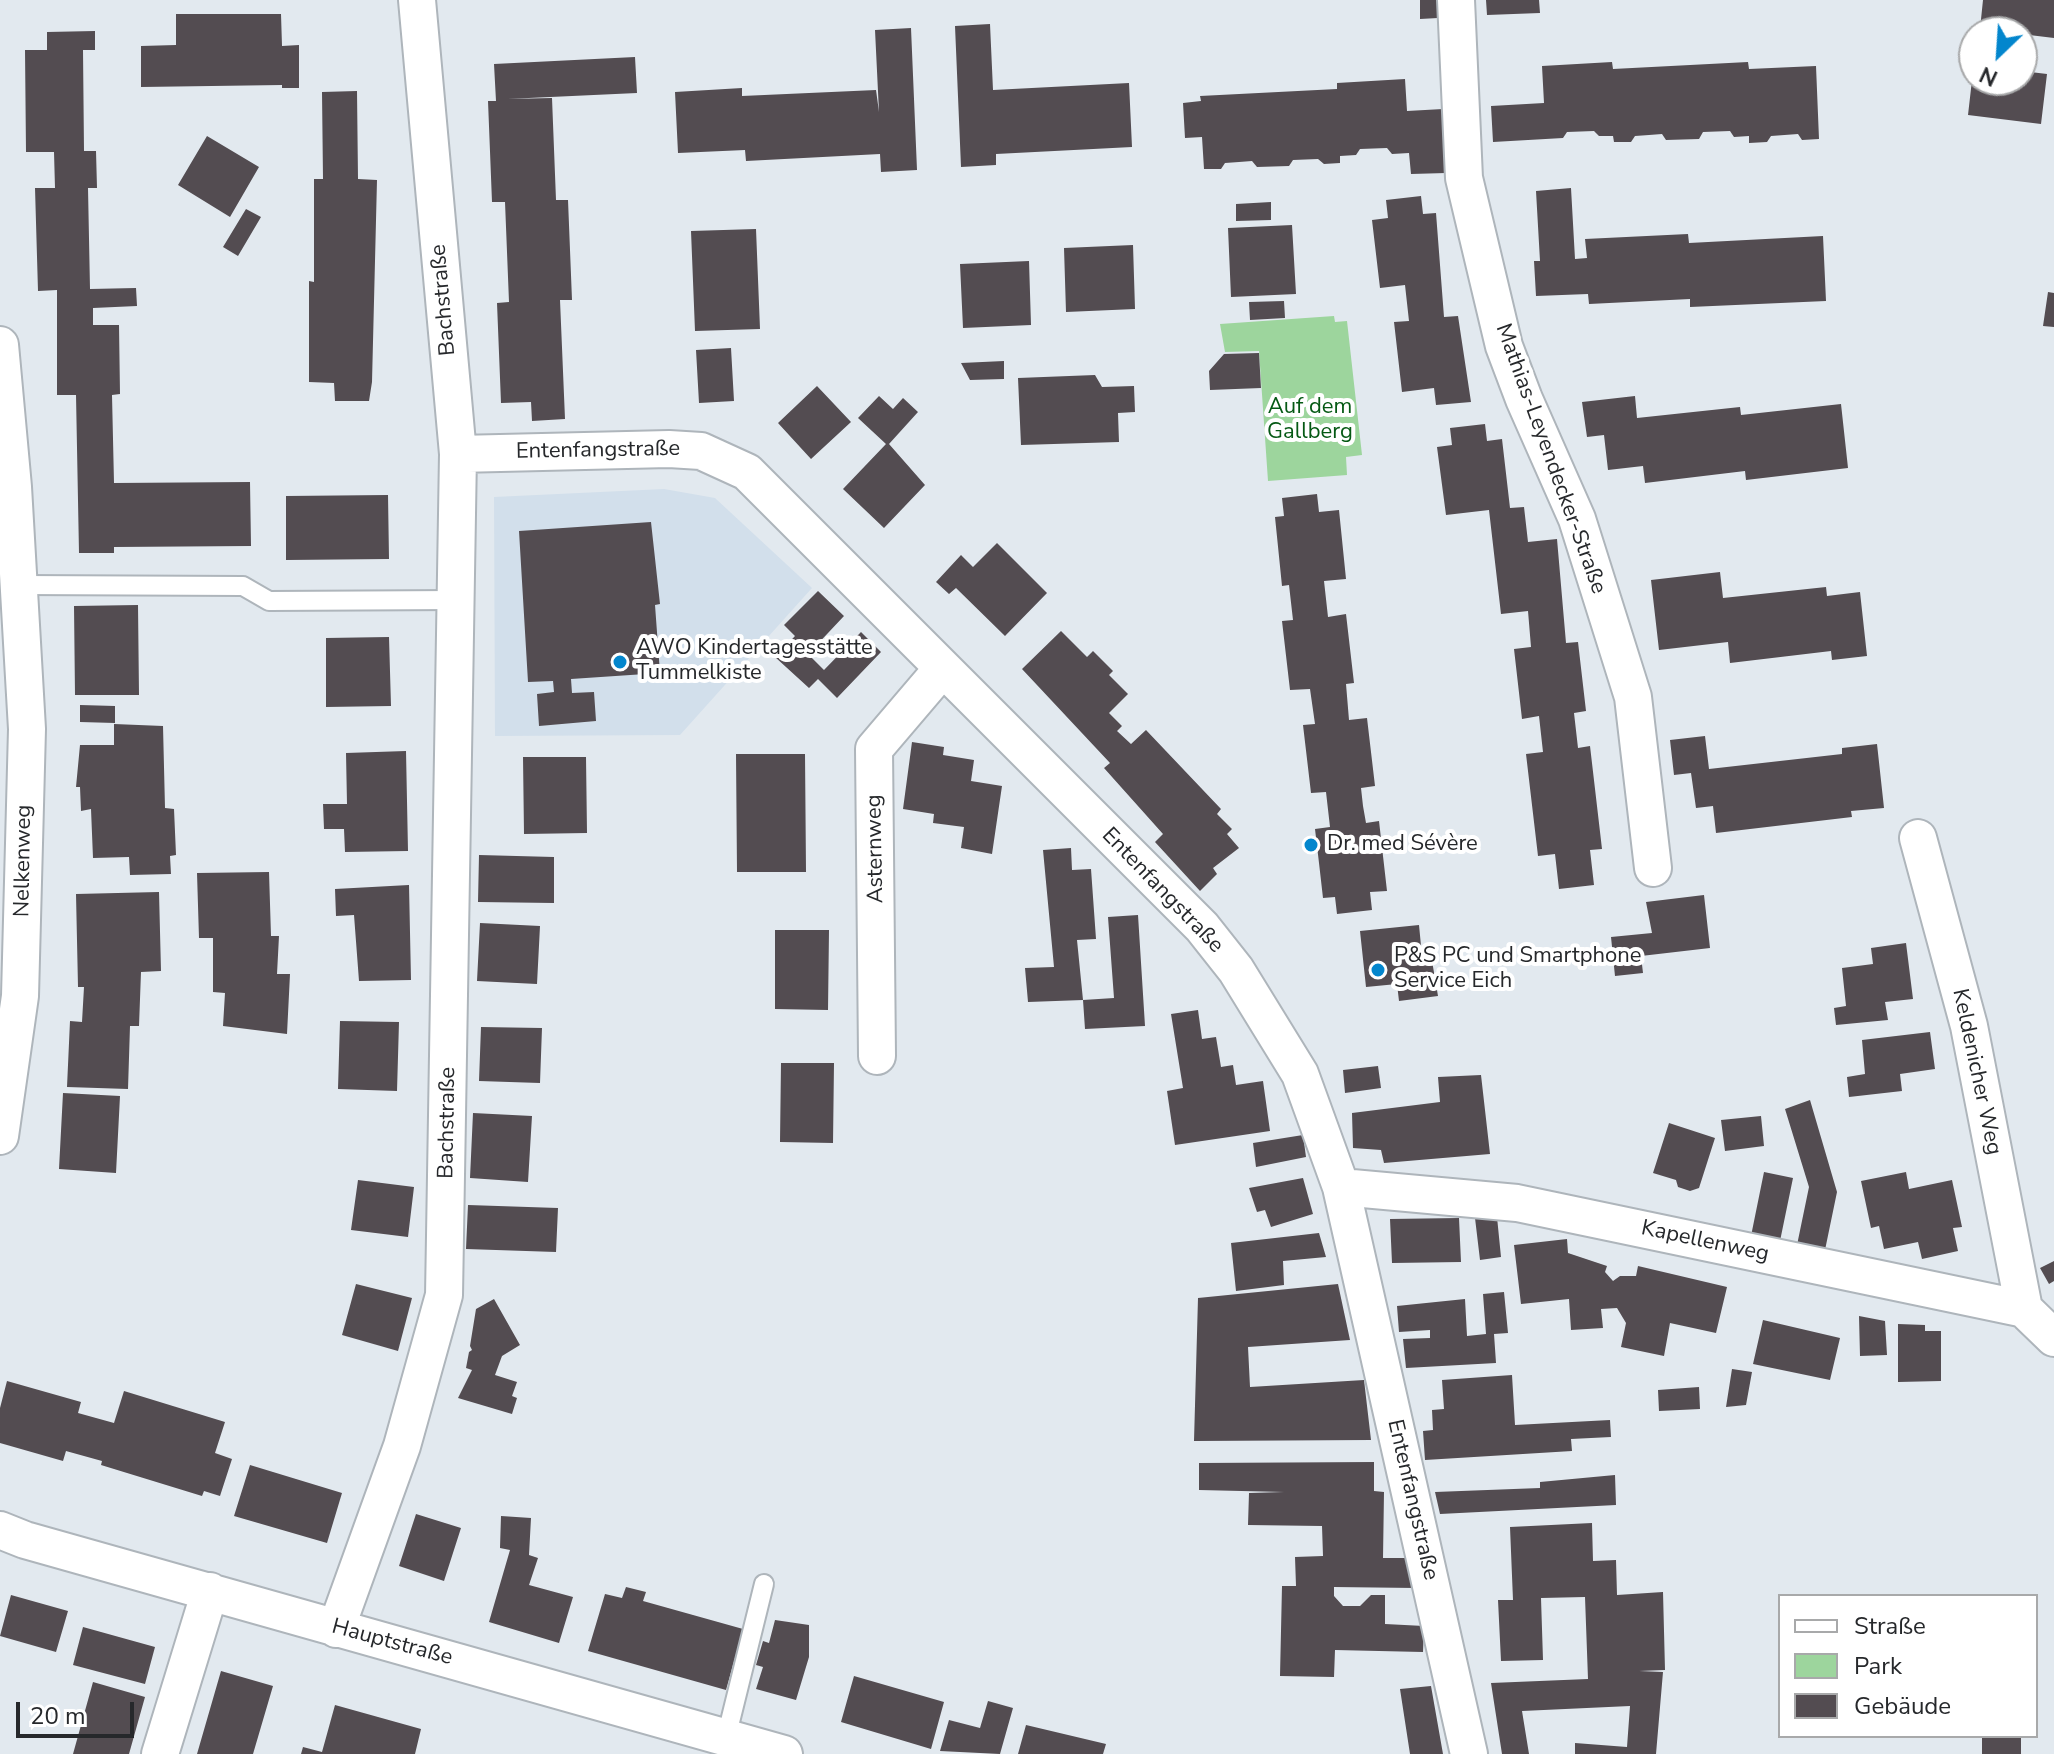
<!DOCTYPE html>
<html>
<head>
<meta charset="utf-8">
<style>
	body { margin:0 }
	#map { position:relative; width:2054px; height:1754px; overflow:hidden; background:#e2e9ef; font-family:"Nunito Sans",sans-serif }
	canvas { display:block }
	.legend { position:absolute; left:1778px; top:1594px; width:260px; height:144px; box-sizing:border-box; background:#fff; border:2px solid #a8a9aa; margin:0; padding:10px 14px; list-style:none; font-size:24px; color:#26282b }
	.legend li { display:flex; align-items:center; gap:16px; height:40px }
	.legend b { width:40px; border:2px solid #a8a9aa }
	.north { position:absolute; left:1958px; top:16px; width:80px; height:80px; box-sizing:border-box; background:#fff; border:2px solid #a8a9aa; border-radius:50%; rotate:205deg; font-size:22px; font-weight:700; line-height:32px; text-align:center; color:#26282b }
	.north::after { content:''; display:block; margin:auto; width:28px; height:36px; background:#0386cd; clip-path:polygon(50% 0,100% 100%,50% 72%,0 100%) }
	.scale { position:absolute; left:16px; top:1702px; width:118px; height:36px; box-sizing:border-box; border:4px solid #26282b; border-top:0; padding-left:10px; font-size:24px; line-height:28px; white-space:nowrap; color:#26282b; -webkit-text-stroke:6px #fff; paint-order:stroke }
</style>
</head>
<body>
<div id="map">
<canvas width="2054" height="1754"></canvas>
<ul class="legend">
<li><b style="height:10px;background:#fff"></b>Straße</li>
<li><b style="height:22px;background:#9dd59d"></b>Park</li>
<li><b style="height:22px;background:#534c51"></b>Gebäude</li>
</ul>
<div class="north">N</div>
<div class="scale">20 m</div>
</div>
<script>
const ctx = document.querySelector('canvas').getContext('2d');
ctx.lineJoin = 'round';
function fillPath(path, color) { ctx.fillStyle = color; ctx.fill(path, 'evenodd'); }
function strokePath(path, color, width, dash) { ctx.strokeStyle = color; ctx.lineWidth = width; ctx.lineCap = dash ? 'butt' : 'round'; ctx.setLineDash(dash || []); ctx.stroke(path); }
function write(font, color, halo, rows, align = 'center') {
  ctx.font = font + ' "Nunito Sans",sans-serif'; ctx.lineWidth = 8; ctx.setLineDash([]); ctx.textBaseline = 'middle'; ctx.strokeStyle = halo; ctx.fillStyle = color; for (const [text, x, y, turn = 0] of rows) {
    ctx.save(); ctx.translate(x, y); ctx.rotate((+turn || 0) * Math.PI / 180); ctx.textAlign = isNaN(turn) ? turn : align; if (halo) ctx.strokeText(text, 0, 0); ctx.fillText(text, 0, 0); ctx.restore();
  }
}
fillPath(new Path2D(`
	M664 489 715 498 812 588 680 735 495 736 494 497Z`), '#d2dfeb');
fillPath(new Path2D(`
	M1334 316 1335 322 1347 321 1362 455 1346 457 1347 475 1268 481 1259 351 1225 352 1220 324Z`), '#9dd59d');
fillPath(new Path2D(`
	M1420 0H1437L1438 18 1420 19Z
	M1486 0H1539L1540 13 1487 15Z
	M1983 0H2054V38L1980 29Z
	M176 14H281L282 46 299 45V88H282V85L141 87V46L176 45Z
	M990 24 993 90 1129 83 1132 147 996 154V165L961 167 955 26Z
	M911 28 917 170 881 172 880 154 746 161 745 150 678 153 675 92 742 88V96L876 90 879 112 875 30Z
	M95 31V50H83L84 151H96L97 188H88L90 289 136 288 137 306 93 308V325H119L120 394 112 395 114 483 250 482 251 546 114 547V553H79L76 395H57V290L38 291 35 188H55L54 152H26L25 50H47V32Z
	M635 57 637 93 507 99 552 98 556 200H568L572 300H560L565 419 532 421 531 402 501 403 497 303 509 302 505 202H492L488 101H496L494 64Z
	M1612 62 1613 69 1748 62 1749 69 1816 66 1819 139 1802 140 1798 134 1771 136 1767 142 1749 143V136L1734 137 1730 131 1703 132 1699 139 1666 140 1662 134 1649 135 1635 136 1631 142H1614L1613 136H1599L1594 131 1567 132 1563 138 1493 142 1491 106 1544 103 1542 66Z
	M2022 71 2047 74 2041 124 1968 115 1972 80H2022Z
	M1405 79 1407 111 1443 109 1446 173 1411 174 1409 153 1392 154 1387 148 1360 149 1356 155 1340 156V163L1324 164 1318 159 1293 160 1289 166 1257 167 1252 161 1239 162 1225 163 1221 169H1204L1202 137 1185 138 1183 103 1201 101 1200 96 1337 89V83Z
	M357 91 358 179 377 180 372 382 369 401H335L334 383 309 382V281L314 282V179H323L322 92Z
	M207 136 259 167 230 217 178 185Z
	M1571 188 1575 259 1587 258 1585 239 1688 234 1689 243 1823 236 1826 301 1690 307V299L1589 304 1588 294 1536 296 1534 261H1540L1536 191Z
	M1421 196 1423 214 1436 213 1444 317 1458 316 1471 402 1436 405 1434 388 1402 392 1394 322 1409 321 1405 285 1380 288 1372 220 1388 218 1386 200Z
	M1271 202V220L1236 221V204Z
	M246 209 261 217 238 256 223 247Z
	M1292 225 1296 294 1231 297 1228 228Z
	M756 229 760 329 695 331 691 231Z
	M1133 245 1135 309 1066 312 1064 248Z
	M1029 261 1031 325 963 328 960 264Z
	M2048 292 2054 293V327L2043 326Z
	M1284 301 1285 318 1250 320 1249 302Z
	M731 348 734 401 699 403 696 350Z
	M1259 353 1261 388 1210 390 1209 371 1224 354Z
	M1004 361V379L970 380 961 363Z
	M1095 375 1102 387 1134 386 1135 412 1118 413 1119 442 1021 445 1018 378Z
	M817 386 851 422 811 459 778 423Z
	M879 396 893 409 903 398 918 412 889 444 925 485 884 528 843 489 886 444 858 418Z
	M1635 396 1637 418 1740 407 1741 415 1841 404 1848 468 1746 480 1745 471 1645 483 1643 466 1608 470 1604 435 1587 437 1582 402Z
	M1485 424 1487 441 1502 439 1510 508 1524 507 1528 542 1557 539 1566 643 1578 642 1586 711 1574 713 1578 748 1590 746 1602 849 1590 850 1594 885 1559 889 1555 854 1538 856 1526 754 1543 752 1539 716 1522 719 1514 649 1531 647 1528 611 1501 614 1489 510 1446 515 1437 447 1452 445 1450 428Z
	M1317 494 1319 512 1339 510 1346 579 1324 581 1328 617 1346 614 1354 683 1346 684 1349 720 1367 718 1375 786 1361 788 1363 806 1366 823 1379 821 1387 891 1370 892 1372 910 1337 914 1335 897 1323 898 1319 863 1315 829 1330 827 1326 792 1311 793 1303 725 1315 724 1310 689 1290 690 1282 621 1293 620 1289 585 1282 586 1275 517 1284 516 1282 498Z
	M388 495 389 559 286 560V496Z
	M651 522 660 604 655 605 660 673 571 679 572 693 594 692 596 721 539 726 537 694 554 692 553 681 528 682 519 531Z
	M997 543 1047 593 1005 636 956 588 949 594 936 582 961 555 973 567Z
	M1720 572 1723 598 1826 587 1827 596 1860 592 1867 656 1832 660 1831 651 1730 663 1728 642 1659 650 1651 580Z
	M818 591 844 616 812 650 810 656 824 670 861 632 881 652 837 698 818 679 809 688 775 657 795 636 784 625Z
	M138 605 139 695H75L74 606Z
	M1061 631 1087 657 1093 651 1113 671 1109 675 1128 694 1109 713 1122 726 1117 731 1131 744 1146 730 1221 809 1217 814 1232 829 1227 834 1239 848 1213 868 1217 874 1200 891 1155 842 1163 834 1104 768 1110 763 1022 669Z
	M389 637 391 706 326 707V638Z
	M80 705 115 706V723L80 722Z
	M114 724 163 726 165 808 174 809 176 855 170 856 171 874 130 875 129 857 93 858 91 809 81 811 80 787H76L80 745H114Z
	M1705 736 1709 769 1842 754V748L1877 744 1884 808 1851 811 1852 817 1716 833 1713 806 1696 808 1691 773 1674 775 1670 740Z
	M912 742 944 747 943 755 974 760 971 781 1002 786 992 854 961 848 964 827 933 823 934 814 903 809Z
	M406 751 408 851 345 852 344 829H324L323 804H347L346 753Z
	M736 754H805L806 872H737Z
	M523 757H586L587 833 524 834Z
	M1071 848 1072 870 1091 869 1096 939 1077 940 1083 1000 1028 1002 1025 968 1054 967 1043 850Z
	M479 855 554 857V903L478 902Z
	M269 872 271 936H279L277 974H290L287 1034 223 1026 225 993 213 992V938H199L197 873Z
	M409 885 411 980 359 981 354 915 336 916 335 889Z
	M159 892 161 971 141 972 139 1026H130L128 1089 67 1087 70 1021 82 1022 84 987H78L76 894Z
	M1704 895 1710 948 1641 956 1643 973 1615 976 1611 937 1652 933 1646 902Z
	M1138 915 1145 1026 1085 1029 1083 1000 1114 998 1108 917Z
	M480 923 540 926 537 984 477 981Z
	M1419 925 1422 956 1431 955 1438 996 1399 1001 1397 984 1366 987 1360 931Z
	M775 930H829L828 1010 775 1009Z
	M1906 943 1913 999 1885 1002 1888 1020 1836 1025 1834 1008 1846 1006 1842 968 1873 964 1871 948Z
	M1198 1010 1202 1039 1216 1037 1221 1067 1233 1065 1236 1085 1263 1081 1270 1131 1175 1145 1167 1091 1183 1088 1171 1014Z
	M340 1021 399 1022 397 1091 338 1089Z
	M481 1027 542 1028 540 1083 479 1081Z
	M1930 1032 1935 1069 1900 1074 1902 1091 1849 1097 1847 1077 1865 1074 1862 1040Z
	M781 1063H834L833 1143 780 1142Z
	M1378 1066 1381 1088 1345 1093 1343 1070Z
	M1481 1075 1490 1154 1384 1163 1381 1150 1353 1148 1352 1113 1440 1102 1438 1077Z
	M63 1093 120 1096 116 1173 59 1169Z
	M1810 1100 1837 1192 1825 1250 1797 1245 1809 1187 1785 1109Z
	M473 1113 532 1116 528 1182 470 1178Z
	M1761 1116 1764 1146 1725 1151 1721 1120Z
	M1669 1123 1715 1138 1699 1188 1690 1191 1678 1187 1676 1180 1653 1173Z
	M1303 1135 1306 1157 1256 1167 1253 1143Z
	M1764 1172 1793 1178 1780 1241 1751 1236Z
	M1906 1172 1909 1189 1952 1180 1962 1227 1953 1228 1958 1251 1922 1259 1918 1242 1884 1249 1879 1226 1871 1228 1861 1181Z
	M1303 1178 1313 1214 1271 1227 1265 1210 1257 1212 1249 1188Z
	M358 1180 414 1187 408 1237 351 1230Z
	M468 1205 558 1208 556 1252 466 1249Z
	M1497 1217 1501 1257 1480 1260 1475 1218Z
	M1459 1218 1461 1262 1392 1263 1390 1219Z
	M1319 1233 1326 1257 1283 1261 1284 1285 1236 1291 1231 1243Z
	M1567 1239 1568 1253 1607 1266 1605 1272 1613 1281 1620 1276H1636L1638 1266 1727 1287 1716 1333 1670 1323 1664 1356 1621 1347 1626 1323 1617 1308 1601 1309 1603 1328 1571 1330 1569 1299 1521 1304 1514 1245Z
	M2054 1261V1281L2049 1284 2040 1268Z
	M356 1284 412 1298 398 1351 342 1335Z
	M1338 1284 1350 1340 1248 1347 1250 1387 1364 1380 1371 1440 1194 1441 1198 1298Z
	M1504 1292 1508 1333 1494 1334 1496 1363 1406 1368 1403 1339 1430 1338V1330L1399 1332 1397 1306 1465 1299 1467 1336 1486 1334 1483 1294Z
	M494 1299 520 1345 502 1356 495 1375 517 1382 512 1396 517 1398 512 1414 458 1398 472 1370 466 1368 469 1352 472 1350 470 1346 476 1309Z
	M1859 1316 1885 1321 1887 1355 1860 1356Z
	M1763 1320 1840 1338 1830 1380 1753 1364Z
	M1898 1324 1925 1325V1331H1941V1381L1898 1382Z
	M1732 1369 1752 1372 1746 1405 1726 1407Z
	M1512 1375 1515 1425 1610 1420 1611 1437 1571 1439 1572 1451 1425 1460 1423 1431 1433 1430 1432 1410 1444 1409 1442 1380Z
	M7 1381 81 1402 78 1413 114 1423 124 1391 225 1422 215 1453 232 1459 220 1496 204 1491 202 1496 101 1465 102 1461 66 1451 63 1461 0 1443V1408Z
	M1699 1387 1700 1409 1659 1411 1658 1390Z
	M1374 1462V1491L1384 1492 1383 1558H1410L1416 1588 1334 1587V1596L1343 1606H1360L1371 1595H1385V1624L1424 1626 1423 1652 1335 1650 1334 1677 1280 1676 1282 1586H1296L1295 1557 1323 1556 1322 1526 1248 1525 1249 1493 1284 1492 1199 1490V1463Z
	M250 1465 342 1493 327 1543 234 1516Z
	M1615 1475 1616 1505 1440 1514 1435 1492 1540 1488V1482Z
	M416 1514 461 1528 444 1581 399 1566Z
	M501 1516 531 1518 529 1555 538 1558 529 1585 573 1597 559 1643 489 1622 510 1550 500 1548Z
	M1592 1523 1593 1561 1616 1560 1617 1595 1663 1592 1665 1670 1639 1671 1663 1672 1656 1754H1575V1743L1627 1747 1630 1706 1522 1711 1529 1754H1502L1491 1683 1588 1679 1585 1597 1541 1598 1543 1660 1501 1661 1498 1600H1513L1510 1527Z
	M626 1587 646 1592 643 1601 743 1629 726 1690 588 1651 605 1594 622 1598Z
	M11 1595 68 1611 56 1652 0 1636Z
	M775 1620 809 1625V1657L796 1700 756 1689 763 1667 756 1665 763 1641 769 1643Z
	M83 1627 155 1647 145 1684 73 1665Z
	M221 1671 273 1686 253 1754H197Z
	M854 1676 944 1702 931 1749 841 1722Z
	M93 1682 145 1697 129 1754H73Z
	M1431 1686 1443 1754H1410L1400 1689Z
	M988 1701 1013 1708 1000 1754 940 1751 949 1720 980 1728Z
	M335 1705 421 1729 415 1754H301L303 1747 322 1752Z
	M1026 1725 1106 1744 1103 1754H1018Z
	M1982 1736H2021V1754H1982Z`), '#534c51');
const service = new Path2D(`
	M20 585 243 586 269 601 456 600
	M726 1738 764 1584`);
const minor = new Path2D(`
	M1456 0 1464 178 1504 346 1524 399 1577 519 1633 697 1653 868
	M0 345 13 487 27 729 20 996 0 1136
	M458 454 669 449 701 451 747 472 1202 927 1236 970 1300 1074 1341 1187 1469 1754
	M1918 838 1969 1026 2024 1309
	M877 1056 874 749 943 668
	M1341 1187 1517 1203 2024 1309 2054 1338
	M0 1530 25 1540 784 1754
	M336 1629 402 1446 444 1295 458 454 417 0
	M160 1754 210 1591`);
strokePath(service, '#aeb5bb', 22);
strokePath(minor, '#aeb5bb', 40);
strokePath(service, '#fff', 18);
strokePath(minor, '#fff', 36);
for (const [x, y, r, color] of [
	[620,662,8,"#0386cd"],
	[1311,845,8,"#0386cd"],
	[1378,970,8,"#0386cd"]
]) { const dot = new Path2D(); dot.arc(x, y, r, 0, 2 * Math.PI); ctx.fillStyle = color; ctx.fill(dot); strokePath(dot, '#fff', 3); }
write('22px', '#26282b', '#fff', [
	["Bachstraße",444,300,-95],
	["Entenfangstraße",598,451,-1],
	["Mathias-Leyendecker-Straße",1550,459,70],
	["Asternweg",876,849,-91],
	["Nelkenweg",24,861,-89],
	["Entenfangstraße",1162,891,46],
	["Keldenicher Weg",1976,1072,78],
	["Bachstraße",448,1123,-89],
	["Kapellenweg",1705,1242,12],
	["Entenfangstraße",1412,1500,77],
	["Hauptstraße",392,1643,15]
]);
write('22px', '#055914', '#fff', [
	["Auf dem",1310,408],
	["Gallberg",1310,433]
]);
write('22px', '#26282b', '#fff', [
	["AWO Kindertagesstätte",636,649],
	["Tummelkiste",636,674],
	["Dr. med Sévère",1327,845],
	["P&S PC und Smartphone",1394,957],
	["Service Eich",1394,982]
], 'left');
</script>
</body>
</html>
